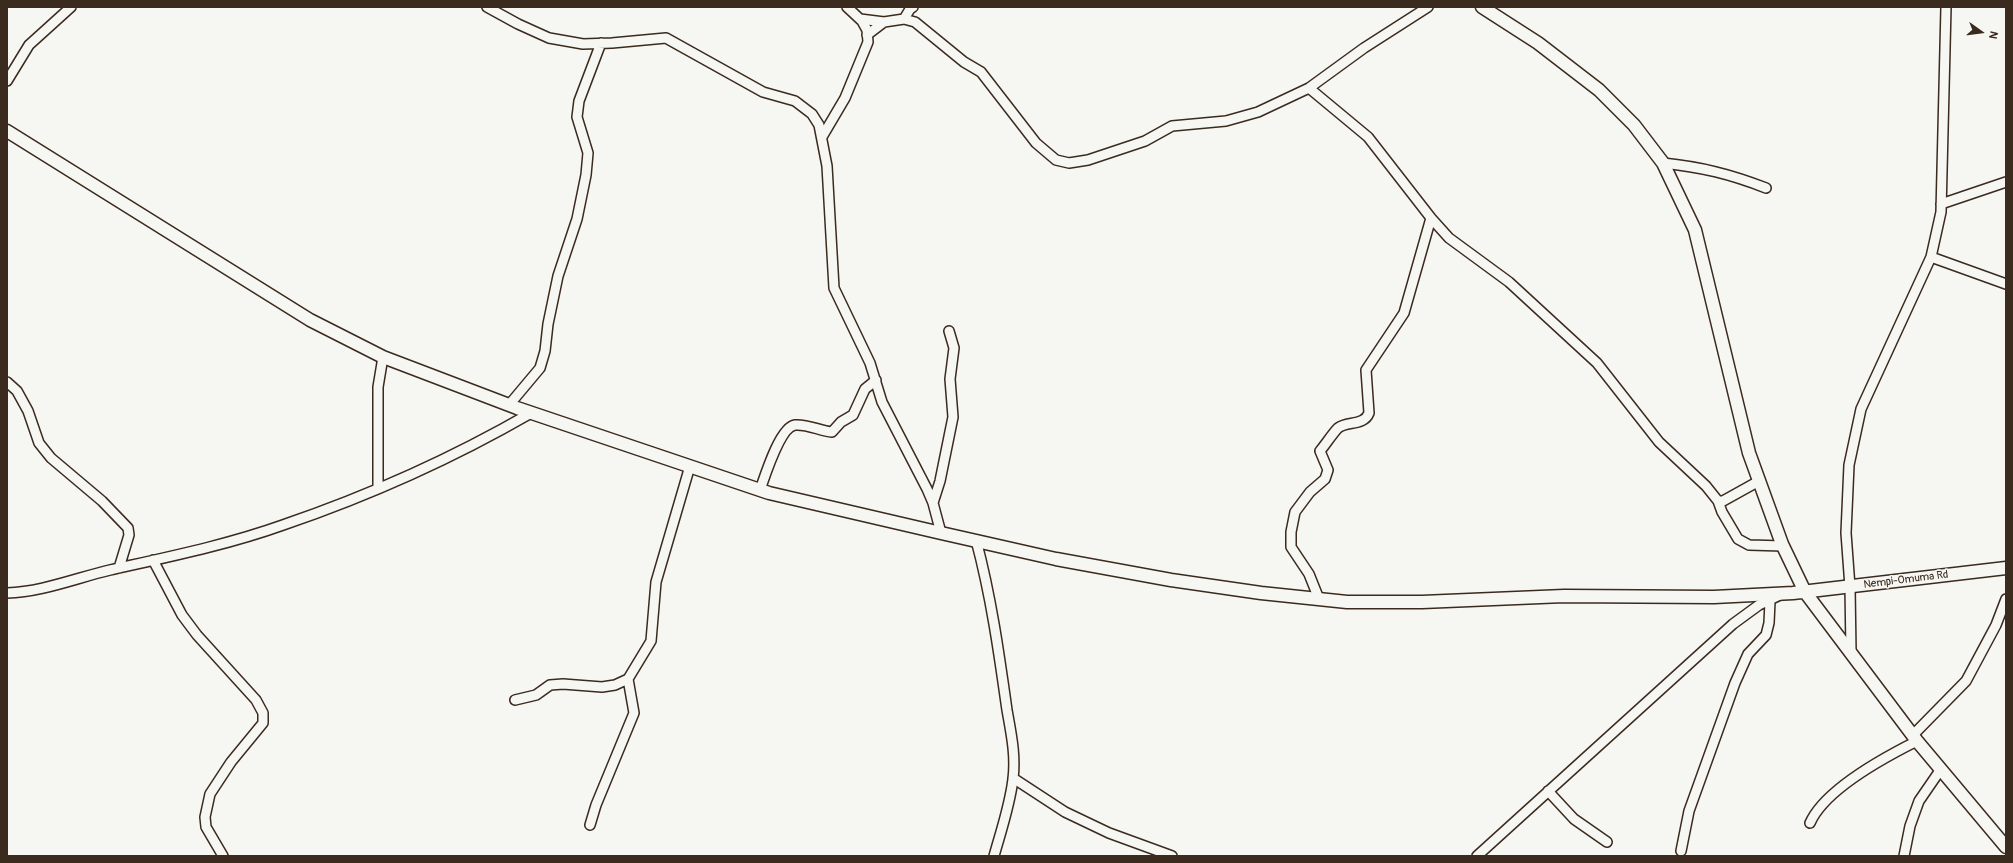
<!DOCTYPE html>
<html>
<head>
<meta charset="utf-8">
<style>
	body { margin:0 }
	#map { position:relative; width:2013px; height:863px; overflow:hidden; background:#f6f6f2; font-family:Pangolin,sans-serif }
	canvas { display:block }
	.frame { position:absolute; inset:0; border:8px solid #3b2a1e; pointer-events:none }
	.north { position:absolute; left:1961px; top:12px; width:40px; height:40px; -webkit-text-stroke:3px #f6f6f2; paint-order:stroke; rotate:104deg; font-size:11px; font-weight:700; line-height:16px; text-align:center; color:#3b2a1e }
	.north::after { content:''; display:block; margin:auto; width:14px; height:18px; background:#3b2a1e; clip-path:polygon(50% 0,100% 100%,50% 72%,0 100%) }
</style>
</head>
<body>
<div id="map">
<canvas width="2013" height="863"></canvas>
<div class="frame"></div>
<div class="north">N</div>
</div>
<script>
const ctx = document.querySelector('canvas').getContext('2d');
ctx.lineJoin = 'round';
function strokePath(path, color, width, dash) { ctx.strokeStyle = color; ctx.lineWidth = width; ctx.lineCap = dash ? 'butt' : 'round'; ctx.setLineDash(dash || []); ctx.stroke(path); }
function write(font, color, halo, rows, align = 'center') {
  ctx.font = font + ' Pangolin,sans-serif'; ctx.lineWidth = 3; ctx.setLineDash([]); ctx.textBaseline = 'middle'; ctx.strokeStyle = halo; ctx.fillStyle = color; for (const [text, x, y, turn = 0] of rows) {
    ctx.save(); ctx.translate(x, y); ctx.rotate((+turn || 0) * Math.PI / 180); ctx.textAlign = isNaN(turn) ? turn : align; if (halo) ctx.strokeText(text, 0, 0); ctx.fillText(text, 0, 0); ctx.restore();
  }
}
const minor = new Path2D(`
	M487 7 518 24 549 38 583 44 612 43 666 38 763 92 795 101 812 114 819 125 827 166 834 288 870 363 882 402 927 489 933 503 941 533
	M860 19 884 22
	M904 19 910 9 913 7
	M867 35 884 22 904 19 915 22 964 62 981 72 1036 143 1056 160 1069 163 1088 160 1145 141 1172 126 1226 121 1258 112 1309 88 1364 48 1428 7
	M7 81 29 45 71 7
	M1309 88 1368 137 1431 218 1449 238 1509 282 1597 363 1659 442 1706 486 1718 501 1722 512 1738 539 1749 545 1783 546
	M822 137 845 98 868 42 867 30 862 21 847 7
	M1663 163C1701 167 1730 174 1766 188
	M1941 204 2006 182
	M1931 257 2006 284
	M7 382 17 391 28 411 39 443 51 458 102 501 128 528 129 535 119 568
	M509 405 540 368 545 351 548 324 558 276 577 219 586 175 588 153 577 117 579 101 601 43
	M378 488V387L383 357
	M760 490C765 476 780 427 795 425 808 424 820 431 832 432L841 422 853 415 865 389 876 380
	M1718 501H1723L1759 481
	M933 503 940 481 953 417 950 379 954 348 949 331
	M976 540C991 596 999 653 1007 710 1011 733 1016 755 1013 779 1010 805 1001 831 994 856
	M153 560 182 615 197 635 256 700 263 713V723L231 762 210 794 205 817 206 827 223 856
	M7 593C42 592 76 578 110 570 168 557 227 545 283 525 368 496 453 458 531 413
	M1319 599 1309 574 1291 547V532L1295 512 1310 492 1325 479 1328 470 1320 451C1325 445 1333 433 1338 428 1347 421 1364 426 1369 413L1366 370 1404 313 1431 218
	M1851 652 1850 587 1846 533 1849 465 1861 409 1931 257 1941 212 1946 7
	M515 700 536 695 550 685 563 684 602 687 615 685 628 679 651 641 656 582 690 466
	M1913 735 1966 681 1996 625 2006 599
	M1013 778 1065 812 1109 833 1172 856
	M1548 791 1574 819 1607 842
	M1810 823C1825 789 1885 757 1917 741
	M590 825 596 805 634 713 628 679
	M1681 851 1689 811 1735 683 1748 654 1766 635 1769 623 1770 601
	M1477 856 1733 624 1759 605 1782 594
	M1904 856 1910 826 1919 801 1941 769`);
const tertiary = new Path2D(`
	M1482 7 1538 43 1599 90 1634 125 1663 163 1695 230 1749 453 1782 544 1805 592 1917 741 2006 847
	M7 131 310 320 383 357 517 408 769 493 941 533 1056 559 1171 580 1261 593 1347 602H1422L1564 596 1714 597 1793 593 2006 568`);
strokePath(minor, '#3b2a1e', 12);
strokePath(tertiary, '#3b2a1e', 15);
strokePath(minor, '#f6f6f2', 9);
strokePath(tertiary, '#f6f6f2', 12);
write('11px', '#3b2a1e', '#f6f6f2', [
	["Nempi-Omuma Rd",1906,580,-7]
]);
</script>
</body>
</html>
